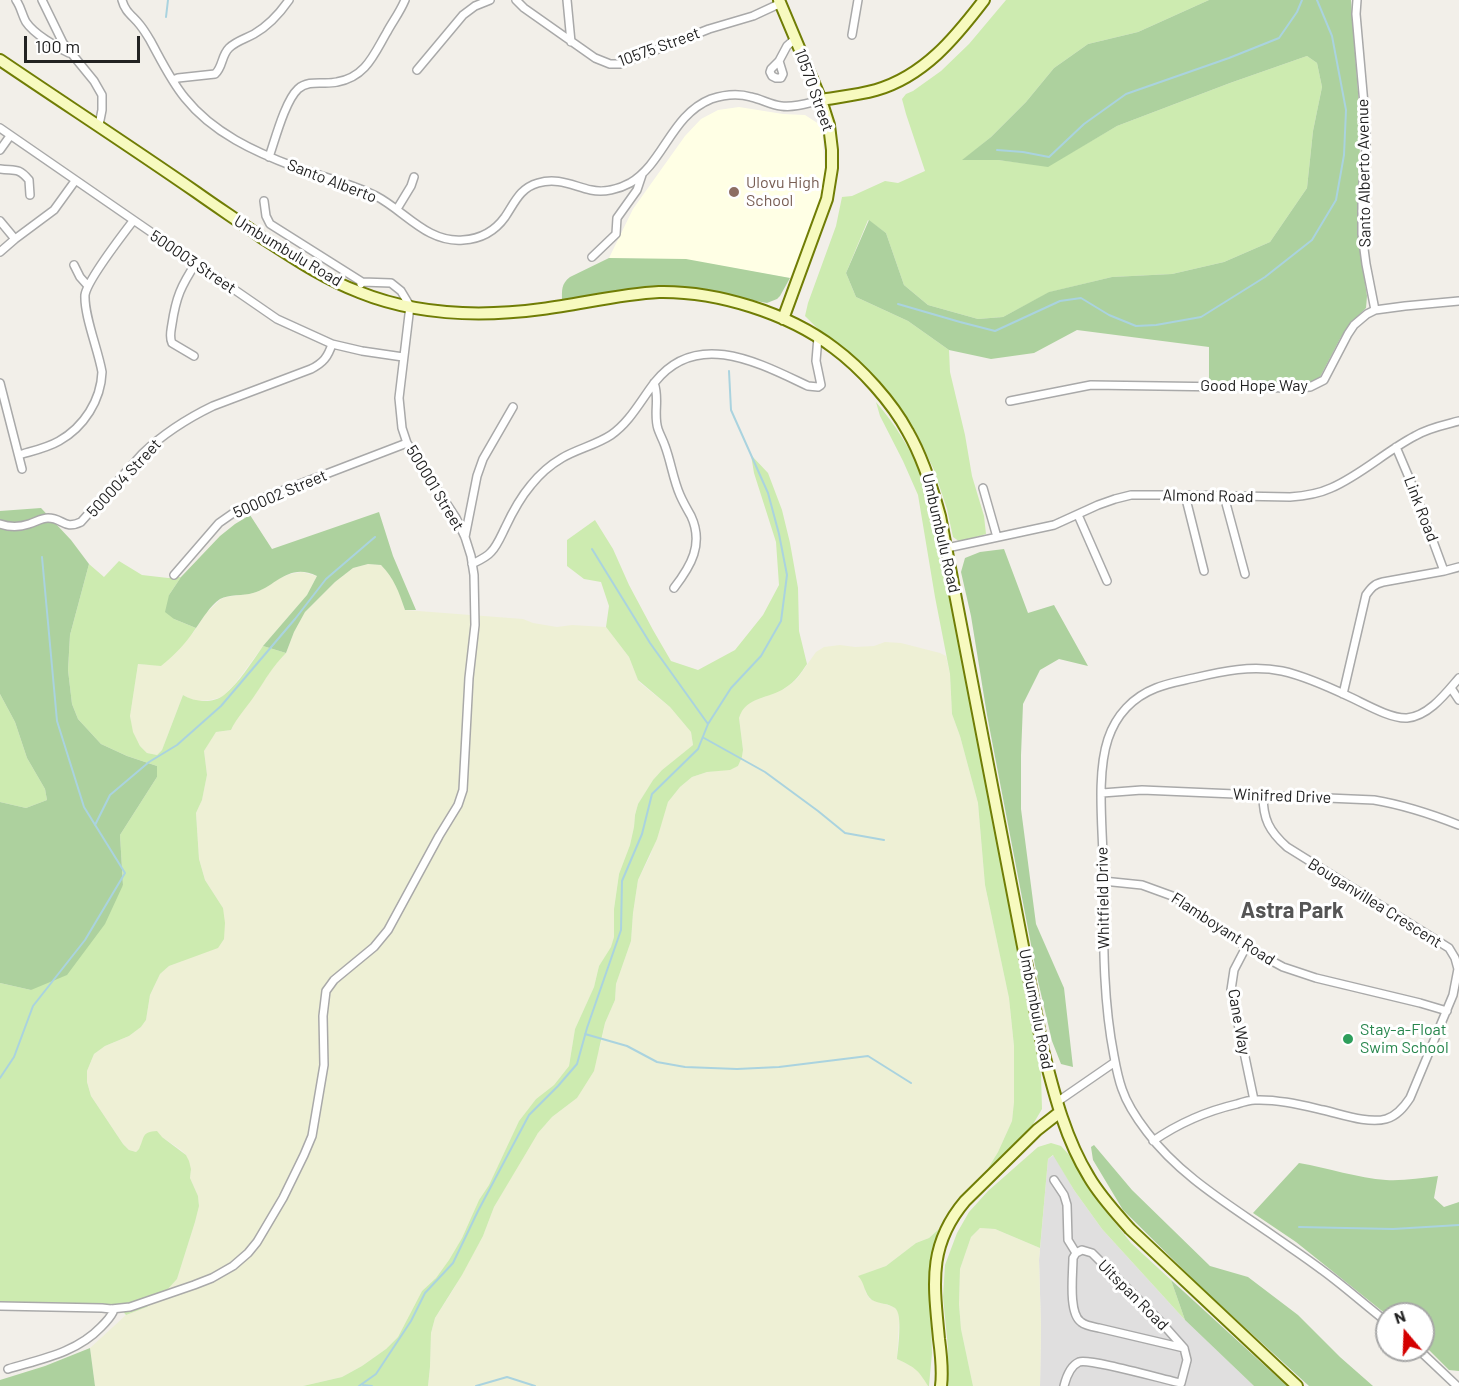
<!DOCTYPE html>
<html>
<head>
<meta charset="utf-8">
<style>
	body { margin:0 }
	#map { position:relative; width:1459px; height:1386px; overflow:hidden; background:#f2efe9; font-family:Barlow,sans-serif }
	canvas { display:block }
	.north { position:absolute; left:1375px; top:1302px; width:60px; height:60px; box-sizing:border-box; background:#fff; border:2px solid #a7a7a7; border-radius:50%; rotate:341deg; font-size:16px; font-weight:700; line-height:24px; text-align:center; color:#222 }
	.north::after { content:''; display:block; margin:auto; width:21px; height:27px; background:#d40000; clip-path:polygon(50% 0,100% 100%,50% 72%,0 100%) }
	.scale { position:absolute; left:24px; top:36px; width:116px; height:27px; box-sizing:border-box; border:3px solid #222; border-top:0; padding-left:8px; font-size:18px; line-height:21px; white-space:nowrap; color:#222; -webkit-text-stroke:4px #fff; paint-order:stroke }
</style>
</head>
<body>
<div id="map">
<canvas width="1459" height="1386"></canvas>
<div class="north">N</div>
<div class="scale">100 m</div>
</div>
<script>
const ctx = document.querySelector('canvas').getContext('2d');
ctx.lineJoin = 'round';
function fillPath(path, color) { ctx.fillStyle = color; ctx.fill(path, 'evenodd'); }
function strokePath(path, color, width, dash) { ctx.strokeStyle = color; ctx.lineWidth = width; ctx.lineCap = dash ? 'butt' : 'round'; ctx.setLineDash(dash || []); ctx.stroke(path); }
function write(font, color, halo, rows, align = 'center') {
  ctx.font = font + ' Barlow,sans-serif'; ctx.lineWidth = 6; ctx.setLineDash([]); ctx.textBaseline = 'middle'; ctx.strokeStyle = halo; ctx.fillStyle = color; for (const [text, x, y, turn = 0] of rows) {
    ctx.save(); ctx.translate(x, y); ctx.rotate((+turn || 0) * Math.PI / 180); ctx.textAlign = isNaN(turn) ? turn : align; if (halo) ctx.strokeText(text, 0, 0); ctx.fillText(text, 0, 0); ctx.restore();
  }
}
fillPath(new Path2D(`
	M1054 1155 1074 1190 1102 1229 1185 1320 1254 1386H1040L1041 1328 1039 1260 1048 1159Z`), '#e0dfdf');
fillPath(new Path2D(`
	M739 107 783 114 805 115 822 126 825 176 819 207 790 278 688 260 609 258 633 209 685 136 701 119 718 110Z`), '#ffffe5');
fillPath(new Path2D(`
	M368 564 381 565 390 574 399 591 405 610 523 619 533 623 557 627 572 625 606 627 629 657 639 682 670 707 691 732 693 745 662 770 653 780 638 804 635 815 634 827 630 845 619 874 614 909V937L612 946 599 966 594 987 575 1029 569 1066 554 1085 536 1099 519 1121 489 1185 479 1200 462 1238 449 1260 436 1278 422 1291 398 1337 386 1349 362 1366 342 1377 303 1386H95L90 1348 126 1315 147 1307 177 1279 195 1222 199 1205 198 1196 190 1178 191 1169 186 1155 181 1150 162 1137 142 1143 139 1149 136 1152 129 1150 123 1144 91 1096 87 1082V1071L90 1064 94 1054 105 1046 129 1036 141 1027 146 1020 150 995 160 974 169 966 182 961 223 908 205 880 199 859 196 813 202 800 207 775 204 751 209 742 216 732 231 730 236 719 256 693 274 665 286 653 294 632 305 612 335 582 353 568Z
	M302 572 317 576 307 595 263 646 234 685 222 697 210 700 199 701 190 699 183 695 162 750 157 755 147 753 140 746 132 732 130 715 138 664 148 665 193 633 206 613 221 599 226 597 253 593 261 590 280 578 290 574Z
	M885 642 901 643 940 653 946 656 950 674 952 714 960 736 978 803 985 885 1009 998 1014 1046V1102L1012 1121 998 1152 978 1184 956 1206 939 1229 929 1238 916 1243 886 1266 859 1276 863 1281 866 1293 870 1299 894 1307 898 1311 899 1320 897 1359 912 1366 921 1373 928 1386H428L430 1367 431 1333 435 1318 453 1290 483 1236 494 1207 524 1154 538 1133 552 1117 577 1098 600 1047 605 1023 615 1000 616 984 631 941 633 913 638 880 650 856 668 802 680 787 692 777 707 772 731 769 738 766 742 757 743 750 739 718 740 713 748 703 784 689 797 679 816 652 824 647 840 645 855 647 874 646Z
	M980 1228 995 1229 1040 1248 1039 1260 1041 1328 1040 1386H973L961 1329 959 1304 960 1269 971 1237Z`), '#eef0d5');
fillPath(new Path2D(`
	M1006 0H1209L1138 32 1088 44 1054 68 1026 102 991 137 963 160H998L1048 166 1117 126 1230 83 1307 56 1317 63 1322 87 1313 131 1307 188 1270 242 1224 262 1172 274 1112 277 1050 292 1003 317 978 319 928 305 904 285 886 233 868 220 846 273 856 297 908 321 949 350 950 372 965 435 972 476 984 516 986 534 960 542 953 537 947 509 934 470 917 434 896 401 854 358 823 334 805 316 808 303 836 226 842 197 852 196 885 181 898 183 925 171 906 114 902 99 906 94 913 91 941 71 969 44Z
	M876 402C895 424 911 450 923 477 928 488 931 501 935 513L1037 1043 1041 1074 1042 1109 1032 1126 987 1170 998 1152 1012 1121 1014 1102V1046L1009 998 985 885 978 803 960 736 952 714 950 674 935 597 918 495 903 461 880 416Z
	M751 455 768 473 782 510 790 543 798 588 799 631 807 664C801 673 795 682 785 688 769 699 746 696 739 718L743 750 742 757 738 766 730 770 707 772 692 777 680 787 668 802 657 839 638 880 633 913 631 941 616 984 615 1000 605 1023 594 1071 577 1098 552 1117 538 1133 494 1207 483 1236 462 1275 435 1318 431 1333 430 1367 428 1386H303L342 1377 362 1366 386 1349 398 1337 422 1291 436 1278 449 1260 462 1238 479 1200 489 1185 519 1121 536 1099 554 1085 569 1066 575 1029 594 987 599 966 611 947 614 937V909L619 874 630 845 634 827 635 815 638 804 653 780 662 770 693 745 691 732 670 707 638 680 629 657 606 627 609 606 601 582 584 579 567 566V540L595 520 613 549 629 585 653 630 671 661 698 670 735 650 763 615 779 585 776 542 754 473Z
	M119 561 142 575 168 578 181 577 169 595 174 619 196 628C186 643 175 655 161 666L138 664 130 716 133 732 140 746 147 753 157 755 162 750 183 695C194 702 213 704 224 695 239 683 252 662 263 646L286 653C272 667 266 679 255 695 247 707 237 717 231 730L216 732 204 751 207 775 202 800 196 813 199 859 205 880 223 908 225 923 224 939 218 948 169 966 160 974 150 995 146 1020 141 1027 129 1036 105 1046 94 1054 87 1071V1082L91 1096 123 1144 129 1150 136 1152 139 1149C145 1137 141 1132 157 1131L162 1137 186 1155 189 1161 191 1169 190 1178 198 1196 199 1206 195 1222 177 1279 166 1291 147 1307 126 1315 118 1306 0 1303V983L31 990 123 885 120 835 157 777V766L127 756 101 744 78 719 72 704 68 670 70 635 89 564 104 577Z
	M0 694 15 722 27 758 45 789 47 800 26 808 0 802Z
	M1051 1143 1061 1146 1071 1157 1096 1199 1131 1243 1171 1280 1185 1320 1102 1229 1074 1190 1053 1155 1048 1159 1040 1248 995 1229 980 1228 971 1237 960 1269 959 1304 961 1329 973 1386H947L948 1348 943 1297 945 1265 957 1233 969 1212 988 1191 1038 1147Z
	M939 1229 929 1269 932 1353 929 1386H928C918 1369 914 1367 897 1359 898 1349 903 1314 895 1308 888 1303 879 1304 872 1300 864 1294 865 1283 858 1276L886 1266 916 1243 929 1238Z`), '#cdebb0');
fillPath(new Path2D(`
	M1209 0H1351L1361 131 1359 167 1358 210 1361 255 1367 296 1366 308 1353 321 1341 337 1319 379 1302 385 1209 383V347L1077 330 1034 353 991 359 949 350 908 321 856 297 846 273 869 220 886 233 904 285 928 305 978 319 1003 317 1049 292 1112 277 1172 274 1224 262 1270 242 1307 188 1313 131 1322 87 1317 63 1307 56 1230 83 1117 126 1048 167 998 160H962L991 137 1026 102 1054 68 1088 44 1138 32Z
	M609 258 686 259 790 278 780 296 777 299 767 303 708 292 566 302 562 300C562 290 561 284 570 277Z
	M41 508 71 540 89 564 70 635 68 670 72 704 78 719 101 744 127 756 157 766V777L120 835 123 885 105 924 67 975 31 990 0 983V802L26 808 47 800 45 789 27 758 15 722 0 694V511Z
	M379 512 393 556 416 610H405C399 592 394 578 381 565L368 564 353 568 335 582 305 612 294 632 286 653 263 646 307 595 317 576C288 562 276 587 253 593 243 596 229 594 220 599 210 606 203 618 196 628L174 619 165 612 169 595 181 577 220 536 235 524 250 515 272 549Z
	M1004 549 1028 613 1054 605 1088 666 1059 659 1040 670 1023 704 1021 755V809L1036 924 1064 988 1073 1067 1061 1064 1052 1041 1038 981 987 715 971 616 961 572 965 558 980 552Z
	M1094 1145 1132 1190 1210 1266 1248 1277 1298 1315 1340 1357 1373 1386H1309L1206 1292 1123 1210 1093 1160 1091 1147Z
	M1299 1163C1328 1168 1358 1178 1386 1180 1403 1181 1421 1178 1438 1176L1434 1198 1444 1207 1459 1202V1371L1449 1370 1423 1344V1314L1387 1315 1296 1242 1253 1213Z
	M1171 1280 1287 1386H1254L1185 1320Z
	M90 1348 95 1386H0V1380L45 1366Z`), '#add19e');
strokePath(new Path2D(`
	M166 17 168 0
	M997 150 1023 152 1049 157 1084 124 1126 94 1229 58 1279 38 1297 12 1302 0
	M898 304 960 322 995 331 1060 301 1081 298 1109 315 1136 326 1156 325 1201 317 1265 277 1312 240 1336 200 1344 155 1346 110 1332 36 1317 0
	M592 549 650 643 708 724
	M704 738 765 772 818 811 845 833 884 840
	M95 825 110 795 149 762 177 745 221 706 295 619 326 579 375 537
	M585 1034 627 1046 657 1062 685 1067 737 1069 779 1067 868 1056 911 1083
	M0 1078 14 1057 33 1006 85 940 125 873 84 807 57 721 42 557
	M1299 1227 1393 1229 1459 1225
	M363 1385 372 1386
	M359 1386 376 1374 411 1321 425 1293 453 1263 478 1211 529 1115 558 1086 577 1064 587 1028 621 930 622 881 642 834 652 794 698 749 708 724 731 688 761 656 781 621 787 575 779 534 768 493 731 410 729 371
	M476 1386 507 1377 535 1386`), '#aad3df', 2);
const street = new Path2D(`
	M16 0C21 7 22 15 26 22 34 34 56 47 69 53
	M42 0 63 43 94 81 102 95V110L99 125
	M122 0C125 12 133 16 140 25 144 30 147 35 150 40 161 60 171 81 185 98 213 133 255 152 295 167 322 177 351 183 376 196 405 211 427 243 463 240 480 239 495 231 505 217 515 202 520 188 538 183 558 177 573 186 591 190 604 193 619 189 630 183 664 163 671 115 711 99 723 95 738 93 751 97 761 99 771 105 781 106 795 108 808 103 821 100
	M516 0 524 8 595 58 610 64H620L709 29 753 16 781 3
	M567 0 571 42
	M1357 0 1356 14 1366 127V148L1362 195V234L1366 264 1375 310
	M852 35 858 0
	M779 61 783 74 781 78H776L772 76 770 72 771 69 779 61 787 46 795 39
	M417 70 463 15 475 6 490 0
	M173 80 178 78 215 74C223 67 221 56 229 48 236 41 245 39 254 34 268 26 280 13 289 0
	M0 128 277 319 332 344 362 351 403 357
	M0 150 10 136
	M269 157C275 140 285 101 298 89 309 79 324 85 337 82 366 77 374 54 387 32 393 21 400 12 405 0
	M0 169C15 171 18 167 29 180L30 195
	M264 201 266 216 270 224 362 282 361 284
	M397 209 411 186 414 177
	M0 221 15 239
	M0 252 15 239 54 210 75 181
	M592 257 616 234 617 218 637 190 642 175
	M74 265 80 277 88 286
	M194 356 172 343C169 337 171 331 172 324 176 297 181 286 196 263
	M0 383 22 469
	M654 383C660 398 653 414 658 429 660 435 663 440 665 446 671 462 673 479 680 495 683 502 687 509 691 516 704 544 691 566 674 588
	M1010 401 1091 385 1296 388 1310 387 1324 380 1348 334 1354 325 1367 314 1375 310 1405 306 1459 301
	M1396 447 1413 487 1444 571
	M19 455C32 451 47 448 59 441 84 427 101 400 102 372 98 349 84 316 85 295 87 281 123 234 133 221
	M983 488 997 537
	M1185 495 1204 571
	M1224 496 1245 574
	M1078 515 1107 581
	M0 524C9 527 20 527 29 524 36 522 41 518 48 518 63 518 64 530 81 522L142 454C163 434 186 419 213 406L311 369C323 363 328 357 332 344
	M465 537 477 476 483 459 513 407
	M947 548 1054 525 1098 505 1115 499 1131 495H1185L1290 497C1305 496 1318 494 1331 488 1361 475 1386 451 1415 436 1428 428 1444 425 1459 421
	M472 564C478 561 487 557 491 552 497 546 501 536 505 528 512 513 520 498 531 485 539 475 550 465 562 458 577 449 596 445 611 435 630 422 641 400 655 382 697 329 759 363 808 386L818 387 821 385 816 361 818 337
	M174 575 219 523 239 509 266 497 407 443
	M1451 688 1459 700
	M1343 694 1366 595C1371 588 1374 584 1383 582L1444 571 1459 567
	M1102 793 1142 790 1374 800C1404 805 1431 814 1459 825
	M1103 881 1142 885 1175 897 1246 947 1283 967 1316 978 1420 1003 1447 1011
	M1246 947 1234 970 1231 990 1254 1100
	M1057 1102 1115 1062
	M1153 1141C1179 1123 1207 1111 1237 1104 1243 1102 1249 1100 1255 1100 1277 1099 1301 1105 1323 1110 1341 1114 1368 1124 1386 1119 1397 1116 1404 1107 1410 1098L1453 995 1458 969 1455 958 1449 948 1287 847C1269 831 1263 819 1263 795
	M1054 1180 1064 1195 1067 1205 1068 1240 1076 1253
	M1076 1253 1082 1250 1092 1253 1160 1321 1184 1348
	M0 1306 102 1308 111 1309 130 1307 194 1285 212 1278 233 1266 248 1253 257 1242 283 1198 304 1155 312 1136 324 1065 323 1016 326 991 334 980 374 947 388 930 439 836 458 805 463 790 469 678 475 625 474 575 471 556 465 537 456 518 407 443 402 428 399 398 410 306 401 291 391 283 362 282
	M1387 1322C1365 1305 1344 1286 1322 1270 1305 1257 1288 1246 1271 1234 1228 1204 1179 1175 1147 1132 1137 1119 1127 1104 1122 1089 1118 1078 1116 1067 1114 1056 1101 990 1104 922 1103 856 1102 821 1097 772 1108 739 1116 715 1133 697 1156 688 1168 683 1181 681 1194 678 1223 671 1252 665 1282 671 1305 676 1329 687 1350 697 1365 704 1391 719 1407 718 1429 716 1446 693 1459 678
	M1419 1350 1457 1386
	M8 1369C41 1359 76 1353 101 1327 106 1322 110 1318 113 1312L111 1309
	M1064 1386C1066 1378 1070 1366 1079 1362 1090 1358 1165 1380 1181 1383L1187 1360 1184 1348 1099 1328C1094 1327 1086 1326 1081 1322 1068 1313 1073 1273 1073 1258L1076 1253`);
const secondary = new Path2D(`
	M779 0 821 100 829 125 832 150V168L827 199 783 319
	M0 60C65 104 131 147 196 192 217 207 240 222 261 237 292 257 324 279 359 292 416 315 482 317 542 309 581 304 620 294 659 292 717 291 788 313 834 348 861 368 892 402 908 432 923 458 932 487 940 516L1043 1050C1054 1093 1065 1138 1089 1177 1100 1196 1115 1212 1130 1229L1297 1386
	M821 100C839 97 858 95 876 90 924 76 955 38 984 0
	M941 1386C943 1371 941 1354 939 1339 934 1285 927 1246 965 1201L1037 1130 1060 1112`);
strokePath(street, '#a9a9a9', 10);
strokePath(secondary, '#707d05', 14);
strokePath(street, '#fff', 7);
strokePath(secondary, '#f7fabf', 10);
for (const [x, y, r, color] of [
	[734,192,6,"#8d6e63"],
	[1348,1039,6,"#2e9e5b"]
]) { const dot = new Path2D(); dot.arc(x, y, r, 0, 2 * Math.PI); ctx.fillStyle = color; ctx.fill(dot); strokePath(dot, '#fff', 2); }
write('16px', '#222', '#fff', [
	["10575 Street",659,47,-20],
	["10570 Street",814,90,70],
	["Santo Alberto Avenue",1364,173,-91],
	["Santo Alberto",332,181,21],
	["Umbumbulu Road",288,251,31],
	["500003 Street",193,262,34],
	["Good Hope Way",1254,386],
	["500004 Street",124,478,-47],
	["500001 Street",435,488,59],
	["500002 Street",280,494,-23],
	["Almond Road",1208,496,1],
	["Link Road",1421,509,69],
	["Umbumbulu Road",941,533,77],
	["Winifred Drive",1282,796,2],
	["Whitfield Drive",1103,898,-91],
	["Bouganvillea Crescent",1375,903,32],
	["Flamboyant Road",1223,929,33],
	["Umbumbulu Road",1036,1009,79],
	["Cane Way",1239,1022,80],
	["Uitspan Road",1133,1295,45]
]);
write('16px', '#785e54', '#fff', [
	["Ulovu High",746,183],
	["School",746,201]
], 'left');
write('16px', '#27864d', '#fff', [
	["Stay-a-Float",1360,1030],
	["Swim School",1360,1048]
], 'left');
write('bold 22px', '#555', '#fff', [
	["Astra Park",1292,911]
]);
</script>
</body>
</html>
